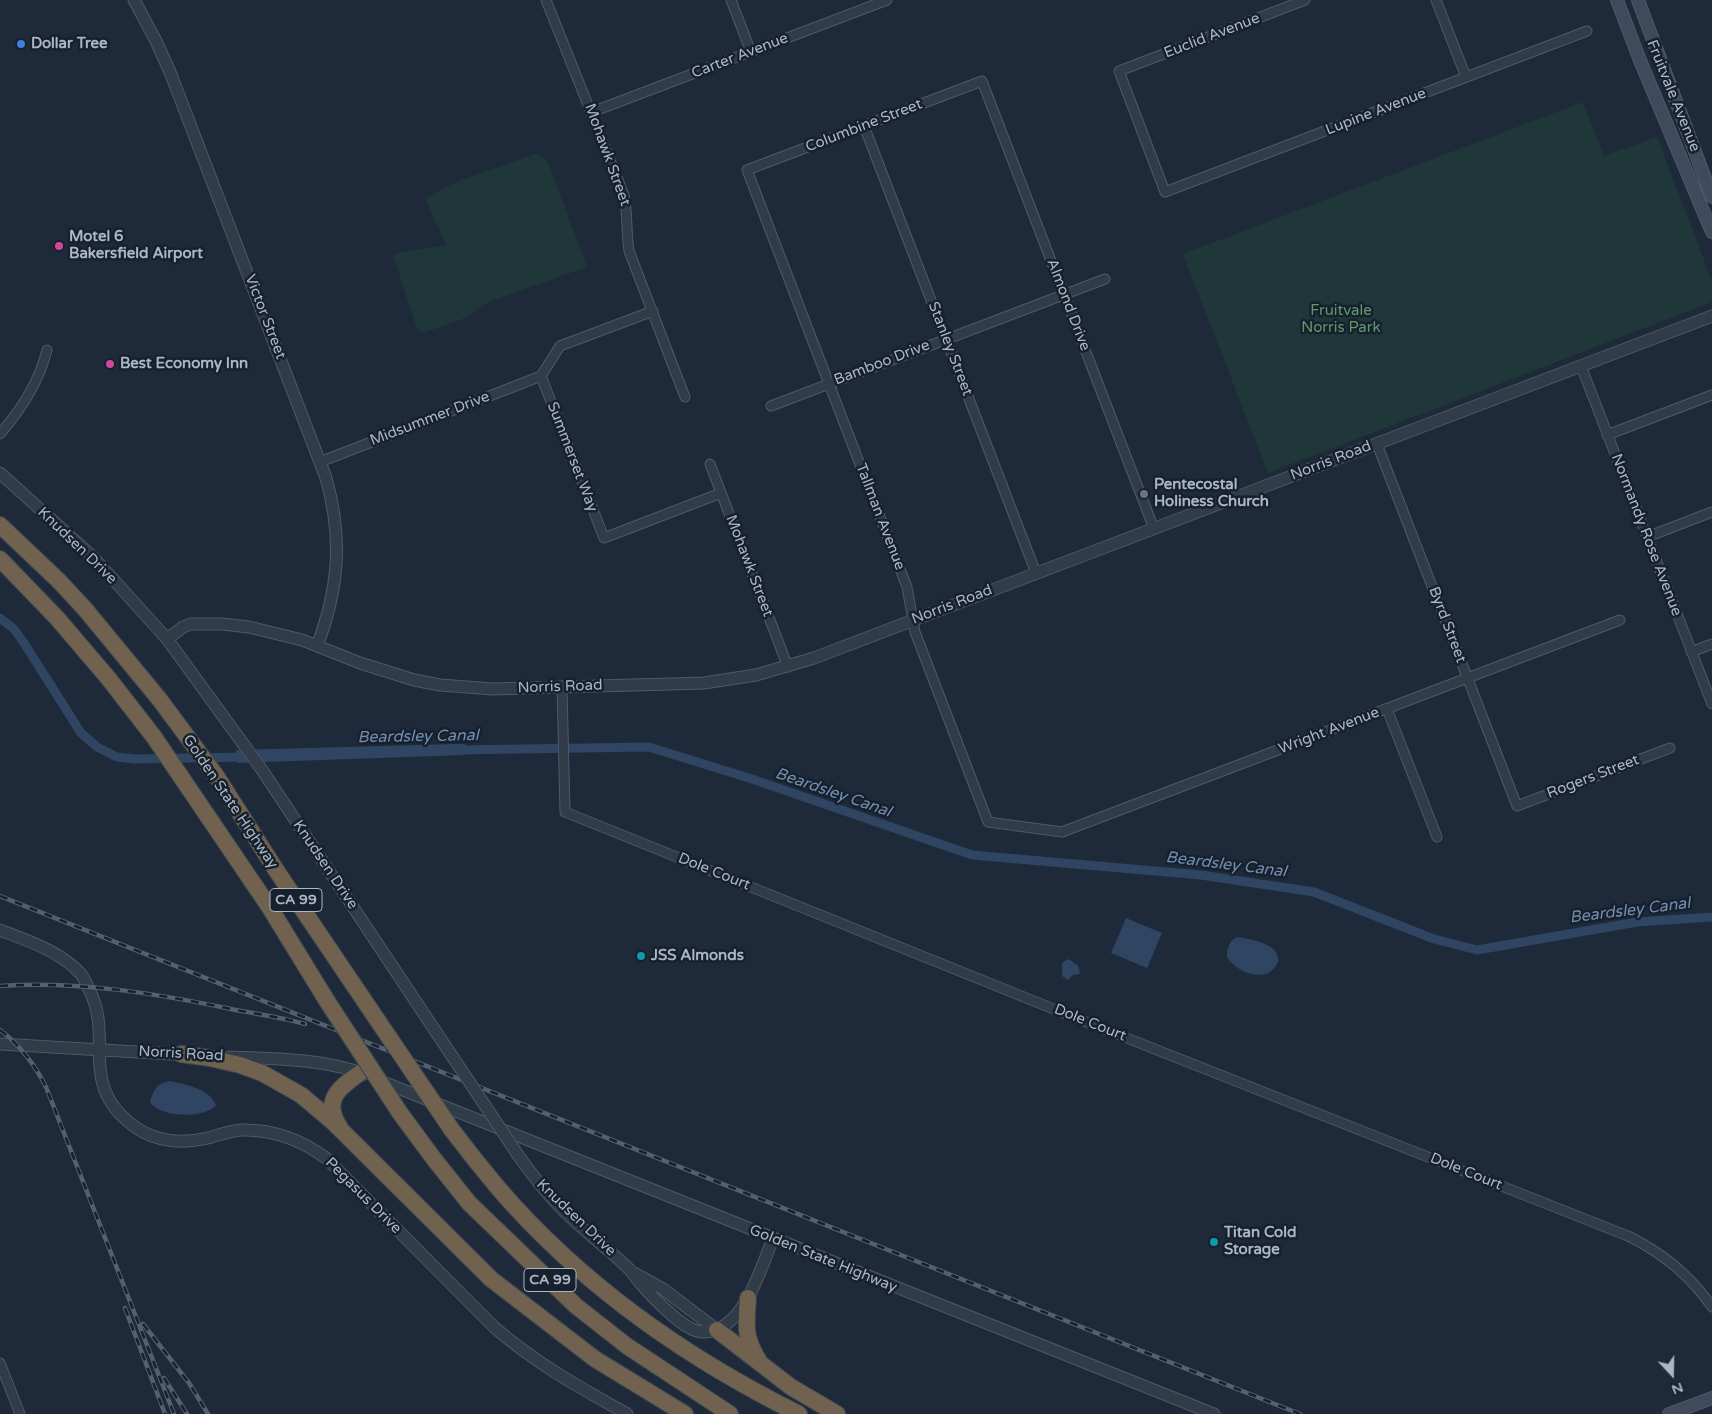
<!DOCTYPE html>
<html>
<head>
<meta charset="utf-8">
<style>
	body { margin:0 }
	#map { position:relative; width:1712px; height:1414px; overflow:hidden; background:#1e2a39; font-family:"Varela Round",sans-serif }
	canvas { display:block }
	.north { position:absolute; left:1647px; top:1349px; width:50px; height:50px; -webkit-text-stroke:4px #17212d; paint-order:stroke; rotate:159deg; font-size:14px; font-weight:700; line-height:20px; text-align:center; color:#abb6c6 }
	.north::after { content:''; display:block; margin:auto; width:18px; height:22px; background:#abb6c6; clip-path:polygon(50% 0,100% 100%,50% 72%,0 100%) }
</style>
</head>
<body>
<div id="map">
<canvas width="1712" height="1414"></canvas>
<div class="north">N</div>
</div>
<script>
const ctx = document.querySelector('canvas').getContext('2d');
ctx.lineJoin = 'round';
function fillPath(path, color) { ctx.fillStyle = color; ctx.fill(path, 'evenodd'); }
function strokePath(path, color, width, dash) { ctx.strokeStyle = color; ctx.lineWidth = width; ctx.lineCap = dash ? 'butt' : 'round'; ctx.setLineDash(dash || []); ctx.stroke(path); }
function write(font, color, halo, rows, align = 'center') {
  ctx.font = font + ' "Varela Round",sans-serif'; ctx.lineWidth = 5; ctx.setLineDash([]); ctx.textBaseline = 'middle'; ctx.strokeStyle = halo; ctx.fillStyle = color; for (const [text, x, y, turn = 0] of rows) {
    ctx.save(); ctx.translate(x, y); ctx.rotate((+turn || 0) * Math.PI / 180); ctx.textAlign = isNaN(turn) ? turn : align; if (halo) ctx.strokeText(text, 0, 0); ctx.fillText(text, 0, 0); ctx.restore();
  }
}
fillPath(new Path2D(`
	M1583 102 1604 156 1657 137 1712 281V302L1268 473 1183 254Z
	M535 154 540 155 548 162 587 267 488 302 468 317 423 333 417 329 393 255 409 251 446 245 425 198 459 181Z`), '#20373a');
fillPath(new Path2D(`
	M455 744H465V755L237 763 236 750Z
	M1126 918 1162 933 1147 968 1111 953Z
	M1237 937C1249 939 1280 943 1278 961 1277 965 1273 971 1268 973 1254 979 1234 969 1227 957 1227 948 1229 941 1237 937Z
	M1069 959 1078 966 1080 972 1079 974 1073 975 1068 980 1062 976C1063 971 1061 967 1063 962Z
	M170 1081C186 1085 209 1088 216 1105 206 1119 159 1118 150 1102 153 1090 157 1083 170 1081Z`), '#2f4562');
strokePath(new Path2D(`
	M0 618 14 629 24 643 81 733 97 747 117 757 135 759 247 757
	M455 750 649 747 752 779 972 855 1201 875 1314 892 1434 939 1477 950 1637 922 1712 917`), '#2f4562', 9);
const minor = new Path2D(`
	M546 0 624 195C628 214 626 232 629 251L685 397
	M731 0 751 52
	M1305 0 1119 71 1165 192 1587 31
	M1436 0 1466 77
	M592 112 887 0
	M864 126 1036 573
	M1581 366 1712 704
	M541 376 604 538 721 493
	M541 376 560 346 653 311
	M771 406 1105 279
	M0 434C21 410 39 382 47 350
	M1607 435 1712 395
	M1377 444 1517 806 1670 748
	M320 462 541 376
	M710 464 788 667
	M1154 529 982 81 747 170 907 587 915 632 988 822 1062 832 1620 620
	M1647 537 1712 512
	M1691 652 1712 644
	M562 687 565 812 1066 1014 1628 1236C1663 1253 1690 1275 1712 1307
	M1387 709 1437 837
	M0 1363 20 1414`);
const tertiary = new Path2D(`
	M134 0 156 41 170 72 326 478C343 538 339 588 317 646
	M0 473 93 557 167 639 260 767 434 1029
	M167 639 183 627 191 624H222L249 627 302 640 360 663 414 680 440 685 493 689 704 683 756 675 814 658 1712 316
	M0 930C28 941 58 950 80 973 84 977 86 984 89 989 115 1040 76 1084 135 1127 156 1142 183 1144 208 1138 219 1135 230 1131 241 1130 273 1129 300 1139 326 1158L495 1328C537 1364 579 1387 627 1414
	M0 1044 188 1055
	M229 1057C274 1059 320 1058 364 1074
	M378 1080 1214 1414
	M518 1155C532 1175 547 1194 564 1211 585 1232 609 1249 630 1270 634 1274 637 1280 642 1285 652 1297 676 1321 690 1328 696 1332 705 1333 712 1331 746 1323 761 1267 773 1239
	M634 1273 663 1289 717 1330`);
const secondary = new Path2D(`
	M1617 0 1641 63 1712 232
	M1638 0 1712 197
	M1669 1414 1712 1398`);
const motorway = new Path2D(`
	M0 525 59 581 85 609 160 700 217 777 276 870 378 1021
	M0 559 57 618 109 679 154 737 270 908 327 1001
	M181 1054 210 1058 240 1065 262 1073 301 1095 332 1121 491 1279 595 1359 685 1414
	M400 1113 434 1159 469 1203 576 1306 627 1346 730 1414
	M339 1126C322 1100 340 1087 360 1073
	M452 1130C467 1150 483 1170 499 1189 582 1285 686 1358 799 1414
	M748 1298C746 1326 744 1337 759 1361
	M717 1330 791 1387 837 1414`);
strokePath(minor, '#4f5967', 11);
strokePath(tertiary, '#4f5967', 13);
strokePath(secondary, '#4f5967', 14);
strokePath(motorway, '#3c4653', 18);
strokePath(minor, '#313c49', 9);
strokePath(tertiary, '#313c49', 11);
strokePath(secondary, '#3f4b5c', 12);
strokePath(motorway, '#70624e', 16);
const rail = new Path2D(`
	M0 896 1300 1414
	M0 986C78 981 154 993 231 1009 256 1014 281 1017 305 1024
	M0 1030C20 1045 35 1065 46 1087L174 1414
	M125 1308 165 1414
	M143 1324 189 1383 208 1414
	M164 1378 187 1414`);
strokePath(rail, '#536071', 4.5);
strokePath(rail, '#17212d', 2.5, [8]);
const tertiaryBridge = new Path2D(`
	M434 1029 518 1155`);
const motorwayBridge = new Path2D(`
	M327 1001 400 1113
	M378 1021 452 1130`);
strokePath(tertiaryBridge, '#4f5967', 13, []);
strokePath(motorwayBridge, '#3c4653', 18, []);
strokePath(tertiaryBridge, '#313c49', 11);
strokePath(motorwayBridge, '#70624e', 16);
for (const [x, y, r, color] of [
	[21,44,5,"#3f7fe0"],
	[59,246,5,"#d1479c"],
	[110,364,5,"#d1479c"],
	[1144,494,5,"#6b7280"],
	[641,956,5,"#0f9aa8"],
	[1214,1242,5,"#0f9aa8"]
]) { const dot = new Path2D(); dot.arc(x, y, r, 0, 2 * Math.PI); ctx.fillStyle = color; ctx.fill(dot); strokePath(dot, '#17212d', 2); }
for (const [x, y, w] of [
	[296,900,52],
	[550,1280,52]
]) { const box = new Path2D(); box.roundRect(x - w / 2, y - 11.5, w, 23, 4); ctx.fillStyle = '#17212d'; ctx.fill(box); strokePath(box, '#abb6c6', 1); }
write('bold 14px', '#abb6c6', null, [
	["CA 99",296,900],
	["CA 99",550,1280]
]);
write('15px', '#abb6c6', '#17212d', [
	["Euclid Avenue",1212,36,-21],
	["Carter Avenue",740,56,-21],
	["Fruitvale Avenue",1673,96,68],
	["Lupine Avenue",1376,112,-21],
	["Columbine Street",864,126,-21],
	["Mohawk Street",607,155,70],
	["Almond Drive",1068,305,69],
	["Victor Street",265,317,69],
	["Stanley Street",950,349,69],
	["Bamboo Drive",882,363,-21],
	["Midsummer Drive",430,419,-21],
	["Summerset Way",572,457,69],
	["Norris Road",1331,461,-21],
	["Tallman Avenue",880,517,69],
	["Normandy Rose Avenue",1646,535,69],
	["Knudsen Drive",77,546,44],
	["Mohawk Street",749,566,69],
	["Norris Road",952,605,-21],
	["Byrd Street",1447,625,69],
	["Norris Road",560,687,-2],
	["Wright Avenue",1329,731,-21],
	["Rogers Street",1593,777,-21],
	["Golden State Highway",230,802,56],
	["Knudsen Drive",325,865,56],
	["Dole Court",714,872,22],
	["Dole Court",1090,1023,22],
	["Norris Road",181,1054,3],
	["Dole Court",1466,1172,22],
	["Pegasus Drive",363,1196,45],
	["Knudsen Drive",576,1218,44],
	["Golden State Highway",823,1259,22]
]);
write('bold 15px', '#abb6c6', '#17212d', [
	["Dollar Tree",31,44],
	["Motel 6",69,237],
	["Bakersfield Airport",69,254],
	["Best Economy Inn",120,364],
	["Pentecostal",1154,485],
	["Holiness Church",1154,502],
	["JSS Almonds",651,956],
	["Titan Cold",1224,1233],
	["Storage",1224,1250]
], 'left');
write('15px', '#61986d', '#17212d', [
	["Fruitvale",1341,311],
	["Norris Park",1341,328]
]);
write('italic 16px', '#718eb2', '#17212d', [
	["Beardsley Canal",418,737,-1],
	["Beardsley Canal",833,793,19],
	["Beardsley Canal",1226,865,7],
	["Beardsley Canal",1630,911,-7]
]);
</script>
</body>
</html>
